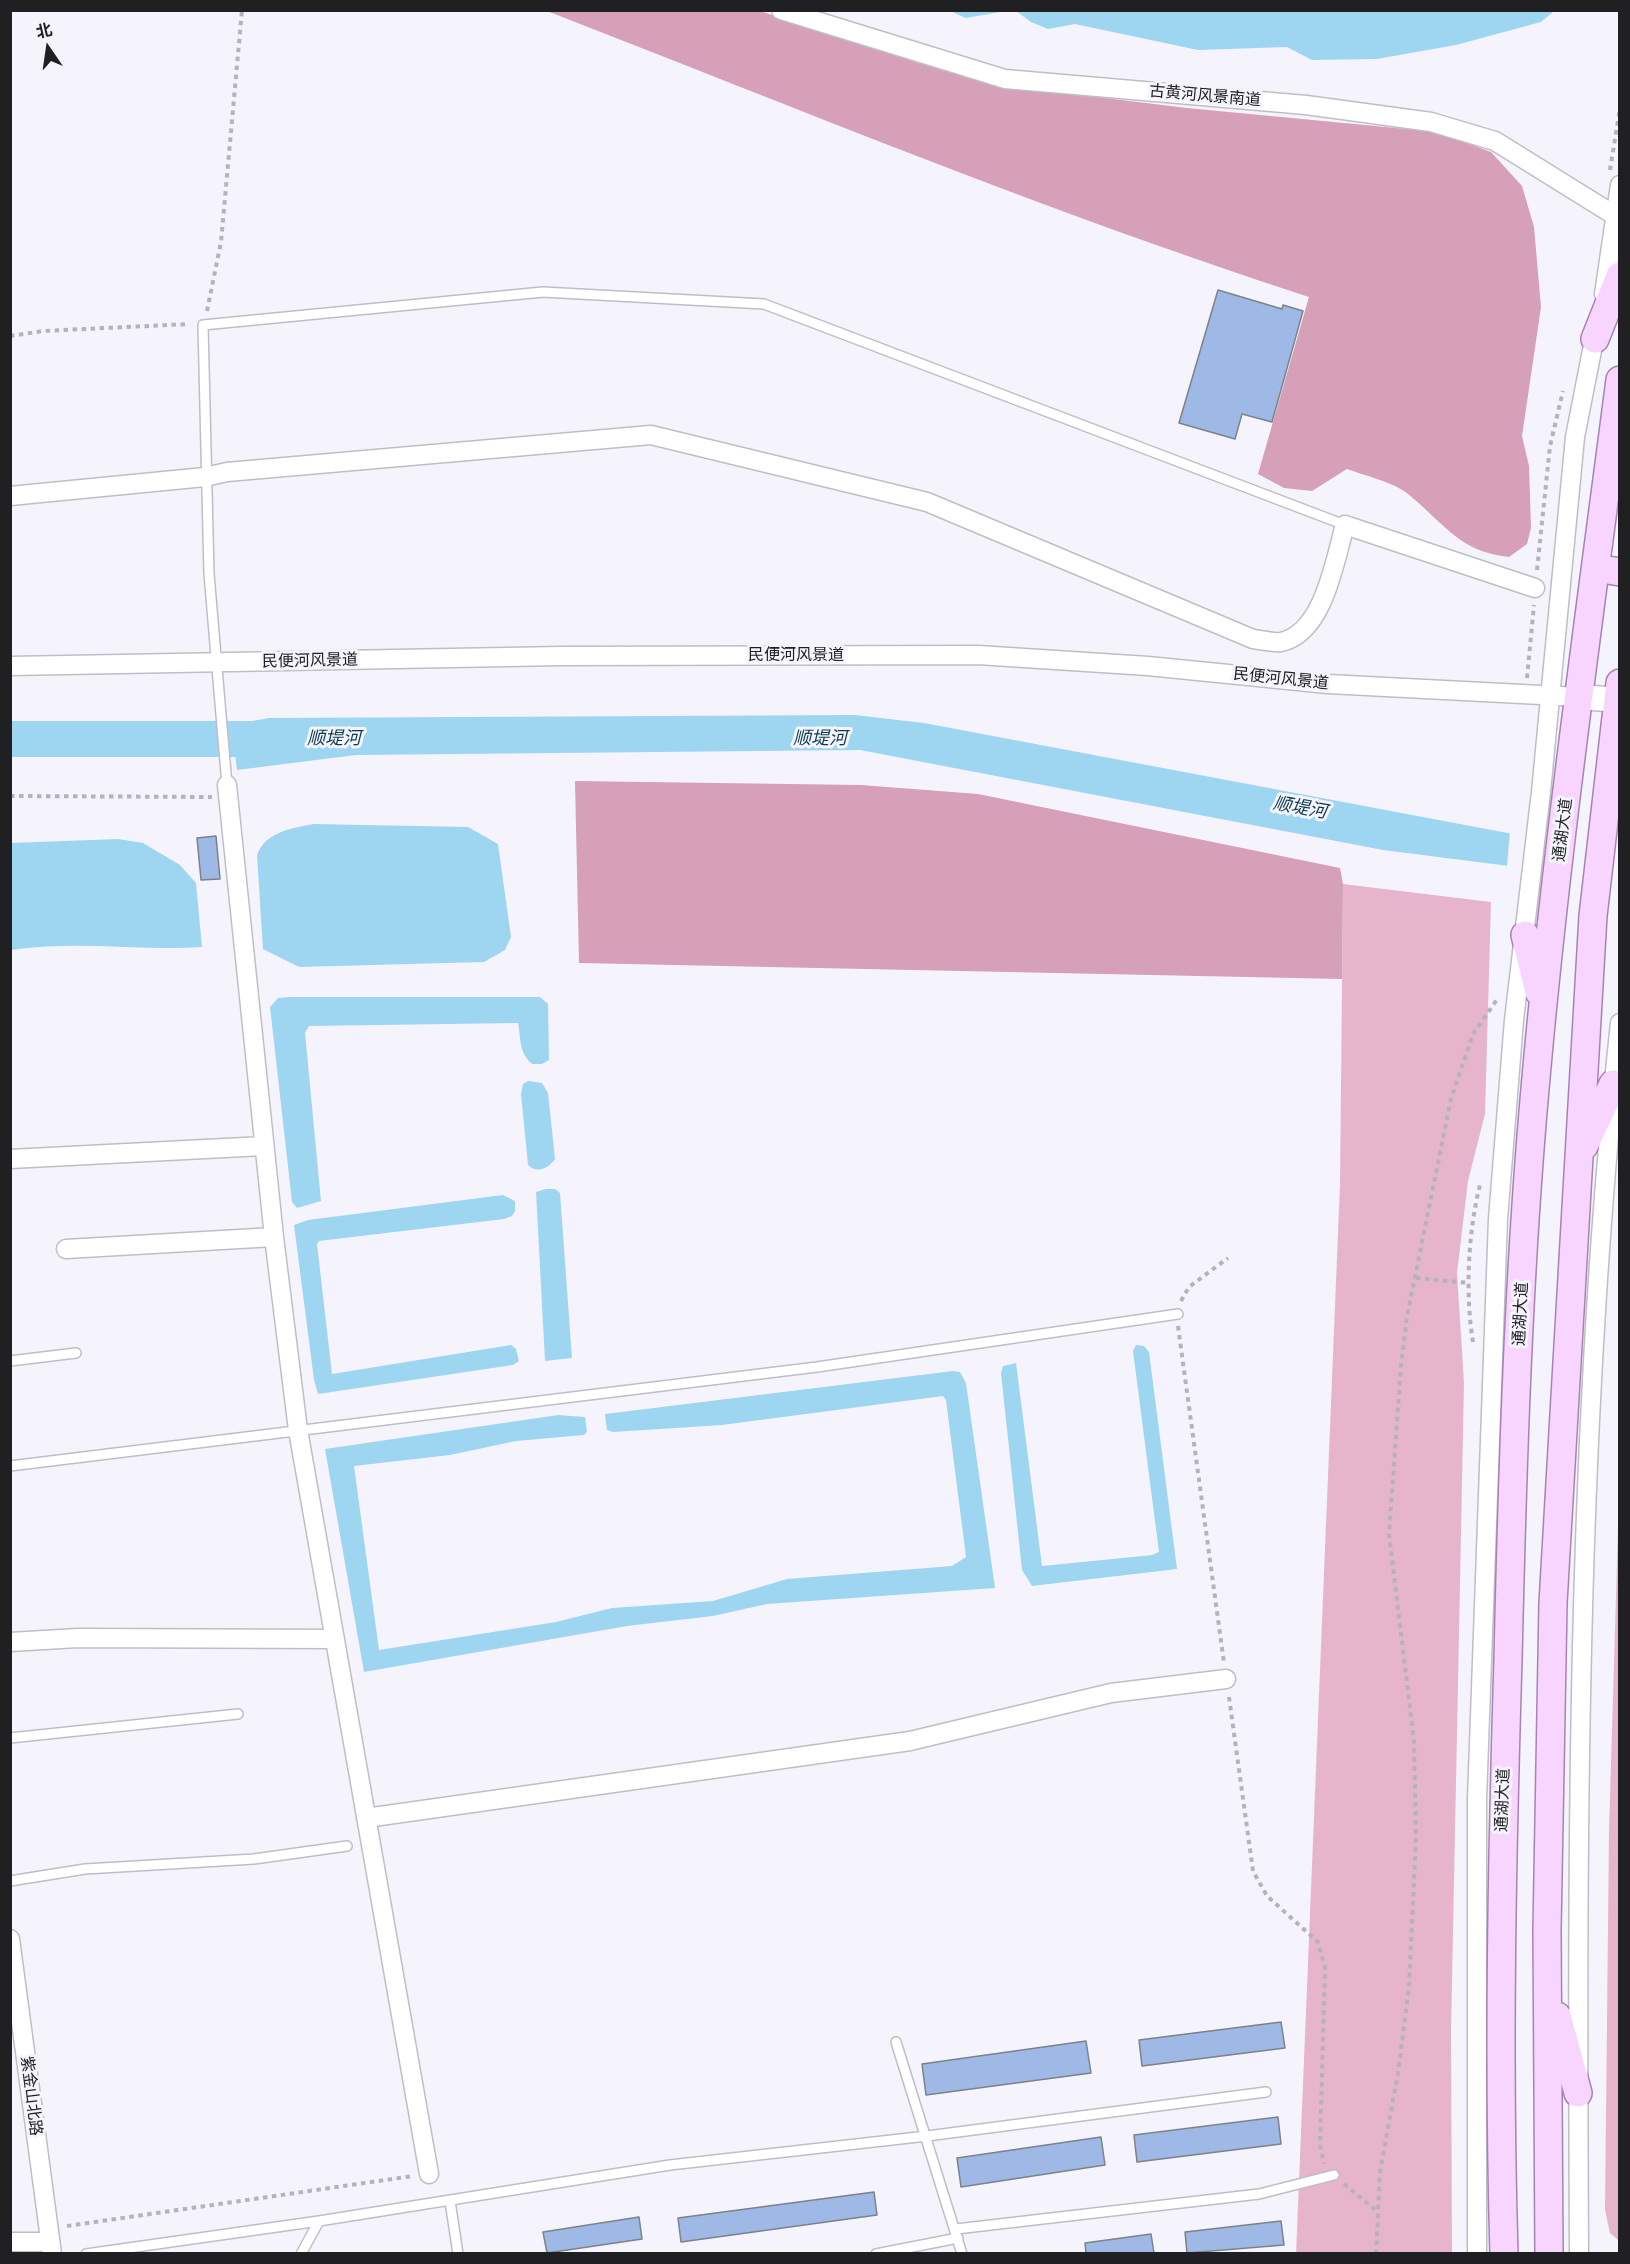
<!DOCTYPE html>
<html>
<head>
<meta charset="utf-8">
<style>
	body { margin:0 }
	#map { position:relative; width:1630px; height:2264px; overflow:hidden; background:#f5f4fd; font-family:"IBM Plex Sans","Noto Sans SC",sans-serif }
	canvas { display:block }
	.frame { position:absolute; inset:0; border:12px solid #202023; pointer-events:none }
	.north { position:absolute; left:18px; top:18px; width:60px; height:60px; -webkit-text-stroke:4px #f5f4fd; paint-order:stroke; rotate:347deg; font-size:16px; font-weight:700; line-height:24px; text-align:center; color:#202023 }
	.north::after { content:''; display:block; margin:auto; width:21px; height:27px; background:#202023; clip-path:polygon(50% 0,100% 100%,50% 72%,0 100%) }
</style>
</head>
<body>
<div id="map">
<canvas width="1630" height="2264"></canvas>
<div class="frame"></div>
<div class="north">北</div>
</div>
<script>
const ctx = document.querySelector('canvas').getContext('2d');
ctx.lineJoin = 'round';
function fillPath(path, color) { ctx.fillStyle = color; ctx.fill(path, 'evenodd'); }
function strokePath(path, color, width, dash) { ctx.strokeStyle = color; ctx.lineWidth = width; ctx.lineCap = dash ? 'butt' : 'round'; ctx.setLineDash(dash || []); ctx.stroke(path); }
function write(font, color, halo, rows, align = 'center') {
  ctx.font = font + ' "IBM Plex Sans","Noto Sans SC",sans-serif'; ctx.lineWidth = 6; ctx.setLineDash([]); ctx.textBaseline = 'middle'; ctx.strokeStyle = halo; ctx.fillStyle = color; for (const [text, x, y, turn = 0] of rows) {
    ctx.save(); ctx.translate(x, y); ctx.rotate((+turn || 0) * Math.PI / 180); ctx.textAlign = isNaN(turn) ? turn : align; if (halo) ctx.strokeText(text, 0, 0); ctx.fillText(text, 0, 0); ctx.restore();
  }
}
fillPath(new Path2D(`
	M1343 884 1491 902 1485 1114 1468 1181 1457 1273 1464 1383 1451 2031 1452 2253 1296 2254 1340 1184Z
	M1619 1494 1620 2241H1619L1610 2233 1605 2210 1609 1831Z`), '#e6b5cb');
fillPath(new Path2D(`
	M547 11H760L918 63 1023 88 1187 108 1438 132 1491 152 1522 186 1534 227 1541 307 1522 436 1529 466 1531 528 1527 544 1509 557C1459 552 1444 523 1408 494 1393 482 1366 476 1347 469L1312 491 1284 488 1258 474 1309 297C1050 213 799 109 547 11Z
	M575 781 861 785 978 794 1340 868 1343 884 1342 979 579 963Z`), '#d5a0b8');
fillPath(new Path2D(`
	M950 11V10L1006 11 966 18Z
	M1016 11H1554L1541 22 1456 45 1377 59 1312 60 1287 47 1198 50 1075 24 1048 29 1031 22Z
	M855 715 924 723 1529 837 1619 880 1383 850 860 750 356 755 237 770 232 728 241 723 269 718Z
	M314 824 468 827 498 844 511 937 505 950 484 962 299 967 263 949 257 855C265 832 292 828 314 824Z
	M118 839 143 843 180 865 196 883 202 947C138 951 75 940 11 950V843Z
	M290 997H540L548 1004 549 1060 542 1064H532C519 1053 521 1039 518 1023L309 1026 305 1033 321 1201 297 1208 292 1202 270 1007 278 998Z
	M528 1081 542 1083 548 1093 555 1159C549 1168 537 1174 528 1165L521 1094 523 1084Z
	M546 1189H555L560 1193 572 1358 545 1361 536 1192Z
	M503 1195 515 1201V1211L512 1216 504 1219 319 1241 317 1244 332 1374 511 1345 516 1349 519 1361 513 1365 318 1394 314 1380 294 1225 308 1220Z
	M1136 1345 1144 1346 1149 1352 1177 1569 1032 1586 1022 1570 1001 1373 1003 1366 1016 1363 1042 1566 1152 1555 1159 1552 1133 1351Z
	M953 1371 960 1372 966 1383 995 1588 767 1604 713 1616 627 1626 364 1672 325 1449 558 1415 585 1417 587 1432 584 1435 516 1441 450 1455 354 1466 379 1650 556 1622 612 1608 713 1601 787 1579 952 1566 966 1557 946 1400 943 1396 722 1425 613 1432 607 1430 605 1414Z`), '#9ed6f2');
fillPath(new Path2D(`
	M1510 830 1529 834 1620 838V883L1507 867Z`), '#f5f4fd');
strokePath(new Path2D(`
	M10 739H283`), '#9ed6f2', 36);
const building = new Path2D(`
	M1218 290 1282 309 1283 305 1303 311 1272 422 1242 414 1235 439 1179 423Z
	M216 836 220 879 201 880 197 838Z
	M1281 2022 1285 2048 1142 2066 1139 2040Z
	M1086 2041 1091 2073 926 2095 922 2064Z
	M1278 2117 1281 2144 1137 2162 1134 2135Z
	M1101 2137 1105 2165 961 2187 957 2158Z
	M874 2192 877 2215 681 2242 678 2218Z
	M639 2217 642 2239 547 2253 543 2232Z
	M1281 2221 1284 2245 1187 2253 1185 2232Z
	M1151 2234 1154 2253H1086L1085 2243Z`);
fillPath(building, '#9eb9e5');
strokePath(building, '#7d8188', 1.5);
const lane = new Path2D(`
	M227 785 209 574 203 325 543 292 764 304 1345 525
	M10 1361 76 1353
	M10 1466 817 1367 1178 1314
	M10 1738 238 1714
	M10 1881 85 1869 254 1859 347 1846
	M896 2042 962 2254
	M450 2201 458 2254
	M956 2229 1259 2194 1334 2175
	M86 2254 319 2221 670 2165 927 2136 1266 2092
	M301 2254 319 2221
	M876 2254 958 2238`);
const street = new Path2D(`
	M781 10 1005 79 1306 105 1431 122 1495 141 1614 215
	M1604 294 1620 185
	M10 496 205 477 227 472 651 435 927 502 1253 639C1261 640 1273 643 1281 642 1324 633 1335 559 1345 525L1535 588
	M10 666 562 656 978 655 1148 666 1328 684 1580 697
	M227 785 274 1237 298 1430 429 2174
	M10 1159 264 1146
	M66 1249 274 1237
	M10 1642 78 1638 335 1639
	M366 1818 910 1741 1111 1693 1226 1679
	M10 1939 52 2254
	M10 2242H50
	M1477 2254V1799L1498 1219 1514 1020 1541 792 1575 437 1596 330
	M1579 2254C1577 1843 1576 1431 1620 1023`);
const secondary = new Path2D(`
	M1580 697 1620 700`);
const primary = new Path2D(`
	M1595 339 1620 276
	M1597 561 1602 569 1620 572
	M1525 935 1539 992
	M1584 1146 1613 1084
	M1557 2016 1578 2093
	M1504 2254C1498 2055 1502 1857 1508 1659 1512 1489 1517 1318 1530 1149 1550 892 1587 635 1620 380
	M1549 2254 1547 1930 1553 1603 1593 916 1620 683`);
strokePath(lane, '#bfbec6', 12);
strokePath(street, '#bfbec6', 21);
strokePath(secondary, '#bfbec6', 27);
strokePath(primary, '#a883b2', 30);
strokePath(new Path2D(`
	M1610 170 1620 108
	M207 311 221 242 242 10
	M10 336 43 331 189 324
	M1537 570 1550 446 1563 391
	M1527 678 1534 605
	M10 796 212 797
	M1416 1278 1470 1283
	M1181 1301 1189 1287 1228 1258
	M1178 1326 1224 1663
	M1473 1342C1465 1294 1468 1232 1480 1185
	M1229 1697 1253 1871 1267 1896 1318 1942 1325 1968 1320 2145 1324 2164
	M1344 2184 1378 2212
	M67 2226 413 2176
	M1376 2254 1380 2172 1398 2073 1409 1987 1416 1838 1414 1741 1389 1534 1401 1365 1407 1316 1451 1099 1473 1034 1498 998`), '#b4b3bb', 4, [4.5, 4.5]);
strokePath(lane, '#fff', 9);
strokePath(street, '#fff', 18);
strokePath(secondary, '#fff', 24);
strokePath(primary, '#f7d5ff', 27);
write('16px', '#202023', '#f5f4fd', [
	["古黄河风景南道",1205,96,5],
	["民便河风景道",796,655],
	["民便河风景道",310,661,-1],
	["民便河风景道",1281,679,6],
	["通湖大道",1563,830,-83],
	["通湖大道",1521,1314,-87],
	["通湖大道",1503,1800,-88],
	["紫金山北路",31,2096,83]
]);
write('italic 18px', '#0b3b4f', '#f5f4fd', [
	["顺堤河",334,739],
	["顺堤河",820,739],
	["顺堤河",1300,808,10]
]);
</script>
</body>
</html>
